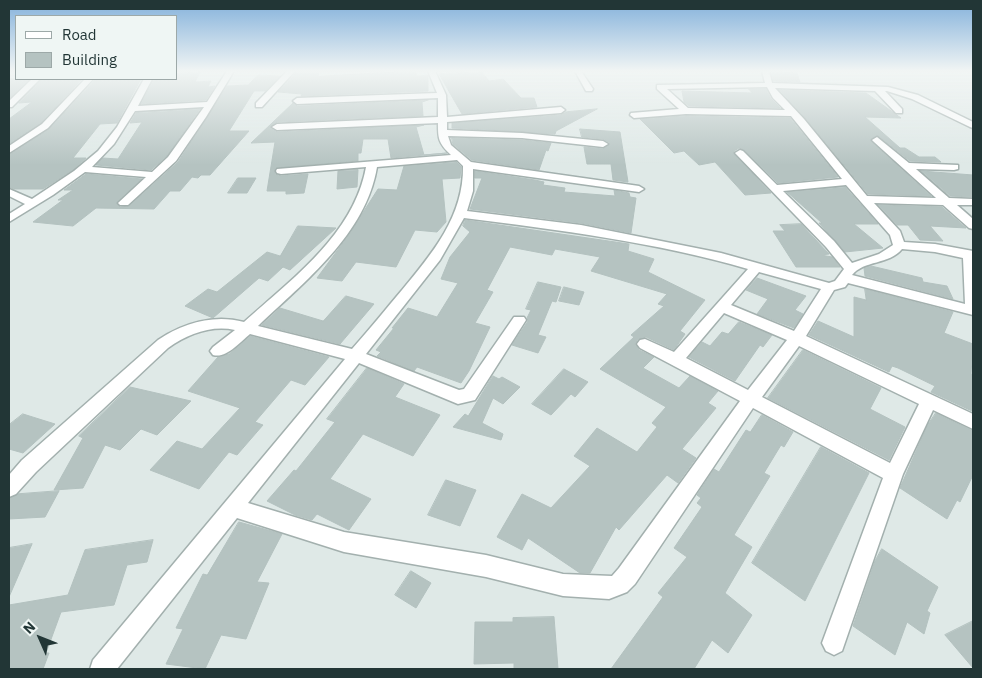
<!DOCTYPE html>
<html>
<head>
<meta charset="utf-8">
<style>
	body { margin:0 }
	#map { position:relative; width:982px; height:678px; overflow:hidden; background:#dfe9e7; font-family:"IBM Plex Sans",sans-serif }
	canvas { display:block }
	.frame { position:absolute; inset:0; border:10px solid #223636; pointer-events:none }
	.legend { position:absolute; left:15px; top:15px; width:162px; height:65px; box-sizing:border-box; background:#eff6f4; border:1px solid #9da9a8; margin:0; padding:6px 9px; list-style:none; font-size:15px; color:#223636 }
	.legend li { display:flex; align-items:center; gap:10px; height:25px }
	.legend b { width:25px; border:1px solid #9da9a8 }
	.north { position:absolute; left:15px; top:613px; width:50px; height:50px; -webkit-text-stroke:4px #eff6f4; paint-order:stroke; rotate:314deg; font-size:14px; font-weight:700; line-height:20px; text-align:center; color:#223636 }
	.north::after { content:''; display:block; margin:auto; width:18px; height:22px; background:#223636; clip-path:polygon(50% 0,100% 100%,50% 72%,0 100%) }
</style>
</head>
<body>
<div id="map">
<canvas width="982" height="678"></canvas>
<div class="frame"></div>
<ul class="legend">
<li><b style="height:6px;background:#fff"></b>Road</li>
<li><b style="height:14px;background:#b5c3c1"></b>Building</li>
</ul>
<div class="north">N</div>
</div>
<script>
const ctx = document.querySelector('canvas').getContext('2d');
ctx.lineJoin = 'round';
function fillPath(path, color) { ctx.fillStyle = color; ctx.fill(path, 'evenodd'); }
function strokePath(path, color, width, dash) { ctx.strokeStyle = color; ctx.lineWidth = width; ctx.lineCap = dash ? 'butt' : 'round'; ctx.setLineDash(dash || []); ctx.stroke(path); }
const building = new Path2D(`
	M415 71 417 76 428 75V91L301 96 302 94 278 92 296 73H319L318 76Z
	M771 71 797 73 800 82 773 81Z
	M200 72 195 82 211 81 208 87 215 86 206 100 141 104 154 79H176V74Z
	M482 72 489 81 503 79 521 98H534L537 107 462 114 439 74Z
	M258 75 280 76 265 91H254L229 131H249L210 175H201L198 178 192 177 180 191H170L154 209 96 208 73 226 33 222 63 200H58L73 190H64L86 174 142 179 116 203 120 207 129 206 178 162 227 86 248 85Z
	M9 79H30L9 99Z
	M42 79H82L41 123 9 144V119L32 102 19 103Z
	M141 79 117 123 100 124 73 158H86L73 170 43 189H14L9 187V155L49 129 95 80Z
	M749 89H766L771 99 780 108 689 106 684 102 682 91 752 93Z
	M779 90 866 93 901 118 865 117 900 148H905L919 157H935L941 162 910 161 878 136 870 140 931 196 868 194 805 118Z
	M428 100 422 102 423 116 277 122 270 128 277 132 424 125 416 127 424 155 447 153 391 158 388 139H363L361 153H358V161L275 168V174L281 176 308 174 304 193 286 194V191H267L275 142 251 143 293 103 297 106Z
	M200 109 167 156 151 170 96 165 103 158 118 159 142 122 130 123 136 113Z
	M597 109 556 131 555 134 452 128V123L561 115 566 112Z
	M686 116 790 118 838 177 778 183 744 150 739 148 734 151V154L771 193 745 195 715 162 699 165 684 151 674 153 640 119Z
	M580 129 620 132 628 182 613 180 611 164H587L584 147 603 149 610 143 603 139 582 137Z
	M452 138 522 140 551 143 548 151 546 150 539 170 472 160 453 144Z
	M456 162 461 167 460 178 442 179 446 222 437 232 415 230 396 267 356 262 342 281 317 278 348 236 378 189 397 190 404 166Z
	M358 170 357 187 337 189 338 171Z
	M475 171 535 180 544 182 543 185 565 188 564 192 615 196 614 190 629 193 630 197 636 198 631 233 581 223 470 209 482 178H475Z
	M921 171 973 175V197L950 196Z
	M238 178H256L247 193H228Z
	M845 187 878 224H854L883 248 845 252 819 223H822L787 192Z
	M878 205 942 207 966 228 930 226 943 241 920 240 908 225H897Z
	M465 220 629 244 628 251 654 259 648 272 705 300 680 331 685 334 674 350 646 337 638 339 635 344 639 350 654 357 643 368 679 388 690 376 718 391 708 403 716 408 682 449 696 458 678 483 667 475 619 530 616 527 590 573H580L528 538 522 550 497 537 522 494 551 508 590 466 574 456 597 428 637 452 657 427 652 423 666 407 600 369 634 337 631 335 664 306 658 304 667 294 591 271 600 257 555 249 552 255 510 247 487 290 493 292 475 323 490 327 469 371 461 383 417 367 414 371 377 356 381 352 376 350 394 328H392L408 308 437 317 458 283 441 279 450 257 470 232 463 226Z
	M801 224 829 254 821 255 832 257 840 267H796L773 231H785L780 225Z
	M298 226 336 228 290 270 283 267 268 281 259 278 213 318 185 306 208 289 217 292 267 252 280 256Z
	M871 266 922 278 923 282 947 286 953 299 865 276 864 268Z
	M757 278 806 296 795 310 803 314 794 328 757 314 768 299 746 290Z
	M538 282 561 287 556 302 552 301 538 335 546 337 538 353 512 345 528 321 527 318 531 310 526 309Z
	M564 287 584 292 579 305 559 301Z
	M865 289 953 312 944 333 973 344 971 374 973 375 972 411 931 392 935 386 898 368 892 366 889 372 809 335 818 321 854 337V297L866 300Z
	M346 296 374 304 340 344 262 325 280 308 323 321Z
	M739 322 772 335 763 347 760 345 735 381 689 357 702 342 710 346 722 332 728 334Z
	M250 336 329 357 305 385 291 380 255 422 263 425 237 455 229 452 199 489 150 470 177 441 202 449 240 408 188 391 218 357 229 354Z
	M803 350 881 388 870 409 905 427 889 460 768 398Z
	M367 368 404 384 395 397 440 415 413 456 363 434 330 479 371 499 349 530 317 514 312 520 295 515 267 501 294 470 296 471 335 422 327 419Z
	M564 369 588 382 575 397 571 394 551 415 532 404Z
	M493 376 499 379 502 377 520 387 503 404 493 398 482 423 503 434 501 440 453 427 465 414 468 416Z
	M130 387 191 401 157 435 141 429 120 450 105 445 83 488 54 490 83 438 79 436Z
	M936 413 973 431V475L960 502 957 500 947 519 900 488 927 426Z
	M23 414 55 424 23 453 9 449V425Z
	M762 415 793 432 784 447 781 445 764 473 770 476 734 535 752 547 725 593 752 615 728 653 712 640 694 669H611L663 597 658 593 687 557 674 548 702 507 697 503 701 498 697 495 714 469 719 472 746 430 750 432Z
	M821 447 869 473 805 601 752 563Z
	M446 480 476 490 460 526 428 515Z
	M59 491 45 517 9 519V499L18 494Z
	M239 522 282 534 257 582 269 583 246 639 221 635 205 669 166 664 183 629 176 628 203 574 207 575Z
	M153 540 147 562 127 565 114 605 61 612 46 653H49L43 669H9V605L68 595 85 550Z
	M32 544 9 597V548Z
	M882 549 938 587 927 611 930 613 924 634 907 622 895 655 853 626 875 561Z
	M411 571 431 583 416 608 395 595Z
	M554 617 558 669H514V663L474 664 475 622H513V618Z
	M973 621V668L945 635Z`);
fillPath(building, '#b5c3c1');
strokePath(building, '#b3c1bf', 1);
const minor = new Path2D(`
	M227 71H234L206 117 176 161 128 205H120L118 203 146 177 85 172 53 195 9 222V214L25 204 9 196V189L32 199 74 171 98 151 117 127 144 79H152L138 106 207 102ZM204 107 168 157 152 172 92 167 114 144 135 111Z
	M287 71H295L262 107H256V103Z
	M428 71H435L446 95 447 117 561 107 565 110 561 113 447 122V130L522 133 603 141 608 144 603 147 522 138 448 136 451 145 471 162 639 186 644 189 639 192 473 169V191L467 211 581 225 721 253 829 283 835 281 844 269 826 247 735 153 740 150 743 151 777 185 842 179 791 116 686 114 634 118 630 115 631 113 679 109 657 89V85L765 83 762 71H769L772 83 888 87 918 95 973 122V128L970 127 912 99 887 91H885L902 109V113H896L875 91 775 88 804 119 867 196 936 198 874 142 872 140 877 137 909 163 958 165V169L954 170 916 169 949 198 973 199V205H957L973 219V229L969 228 943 205 874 203 900 231 904 242 935 244 973 251V315L848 283 845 287 834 290 806 336 973 414V429L933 410 903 474 842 651 834 655 826 651 822 643 883 478 753 408 635 584 627 592 609 599 563 596 486 577 344 552 237 518 117 669H90L93 660 345 359 250 334C240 342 226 359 213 355L210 351 213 347 235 330C211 325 188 334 168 348L36 472 16 494 9 497V475L22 460 158 340C183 323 214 314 244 322 292 279 354 234 366 167L281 174 277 173 276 171 277 169 451 155C438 143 438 138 438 123L277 130 272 127 277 124 438 117V98L297 104 293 101 297 98 437 93ZM767 87 773 98 785 110 688 108 667 89ZM457 160 463 166C464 216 432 254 402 290 385 310 369 330 352 349L258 326C305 281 366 234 377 167ZM846 185 890 235 893 245 879 254 852 263 834 241 783 191ZM464 218C559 230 655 242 748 269L674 352 645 339 640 340 637 344 640 348 740 401 619 568 612 576 563 574 486 555 344 532 248 503 359 363 458 404 475 400 526 320 524 317H514L464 389 459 390 366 354 440 260ZM902 249 935 252 963 258 965 304 852 275C864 260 889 265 902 249ZM759 272 821 289 794 331 731 305ZM724 313 787 340 748 390 686 358ZM799 346 919 404 890 463 762 397Z
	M575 71H581L593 89 592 91H586Z
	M32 79H40L12 107H9V101Z
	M85 79H93L48 128 9 153V146L42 124Z`);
strokePath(minor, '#a3b0ae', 3);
fillPath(minor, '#fff');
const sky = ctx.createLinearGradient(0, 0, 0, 165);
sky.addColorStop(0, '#83b1db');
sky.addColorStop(0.43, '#f1f5f4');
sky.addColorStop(1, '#f1f5f400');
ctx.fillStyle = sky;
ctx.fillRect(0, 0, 982, 165);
</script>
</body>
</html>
